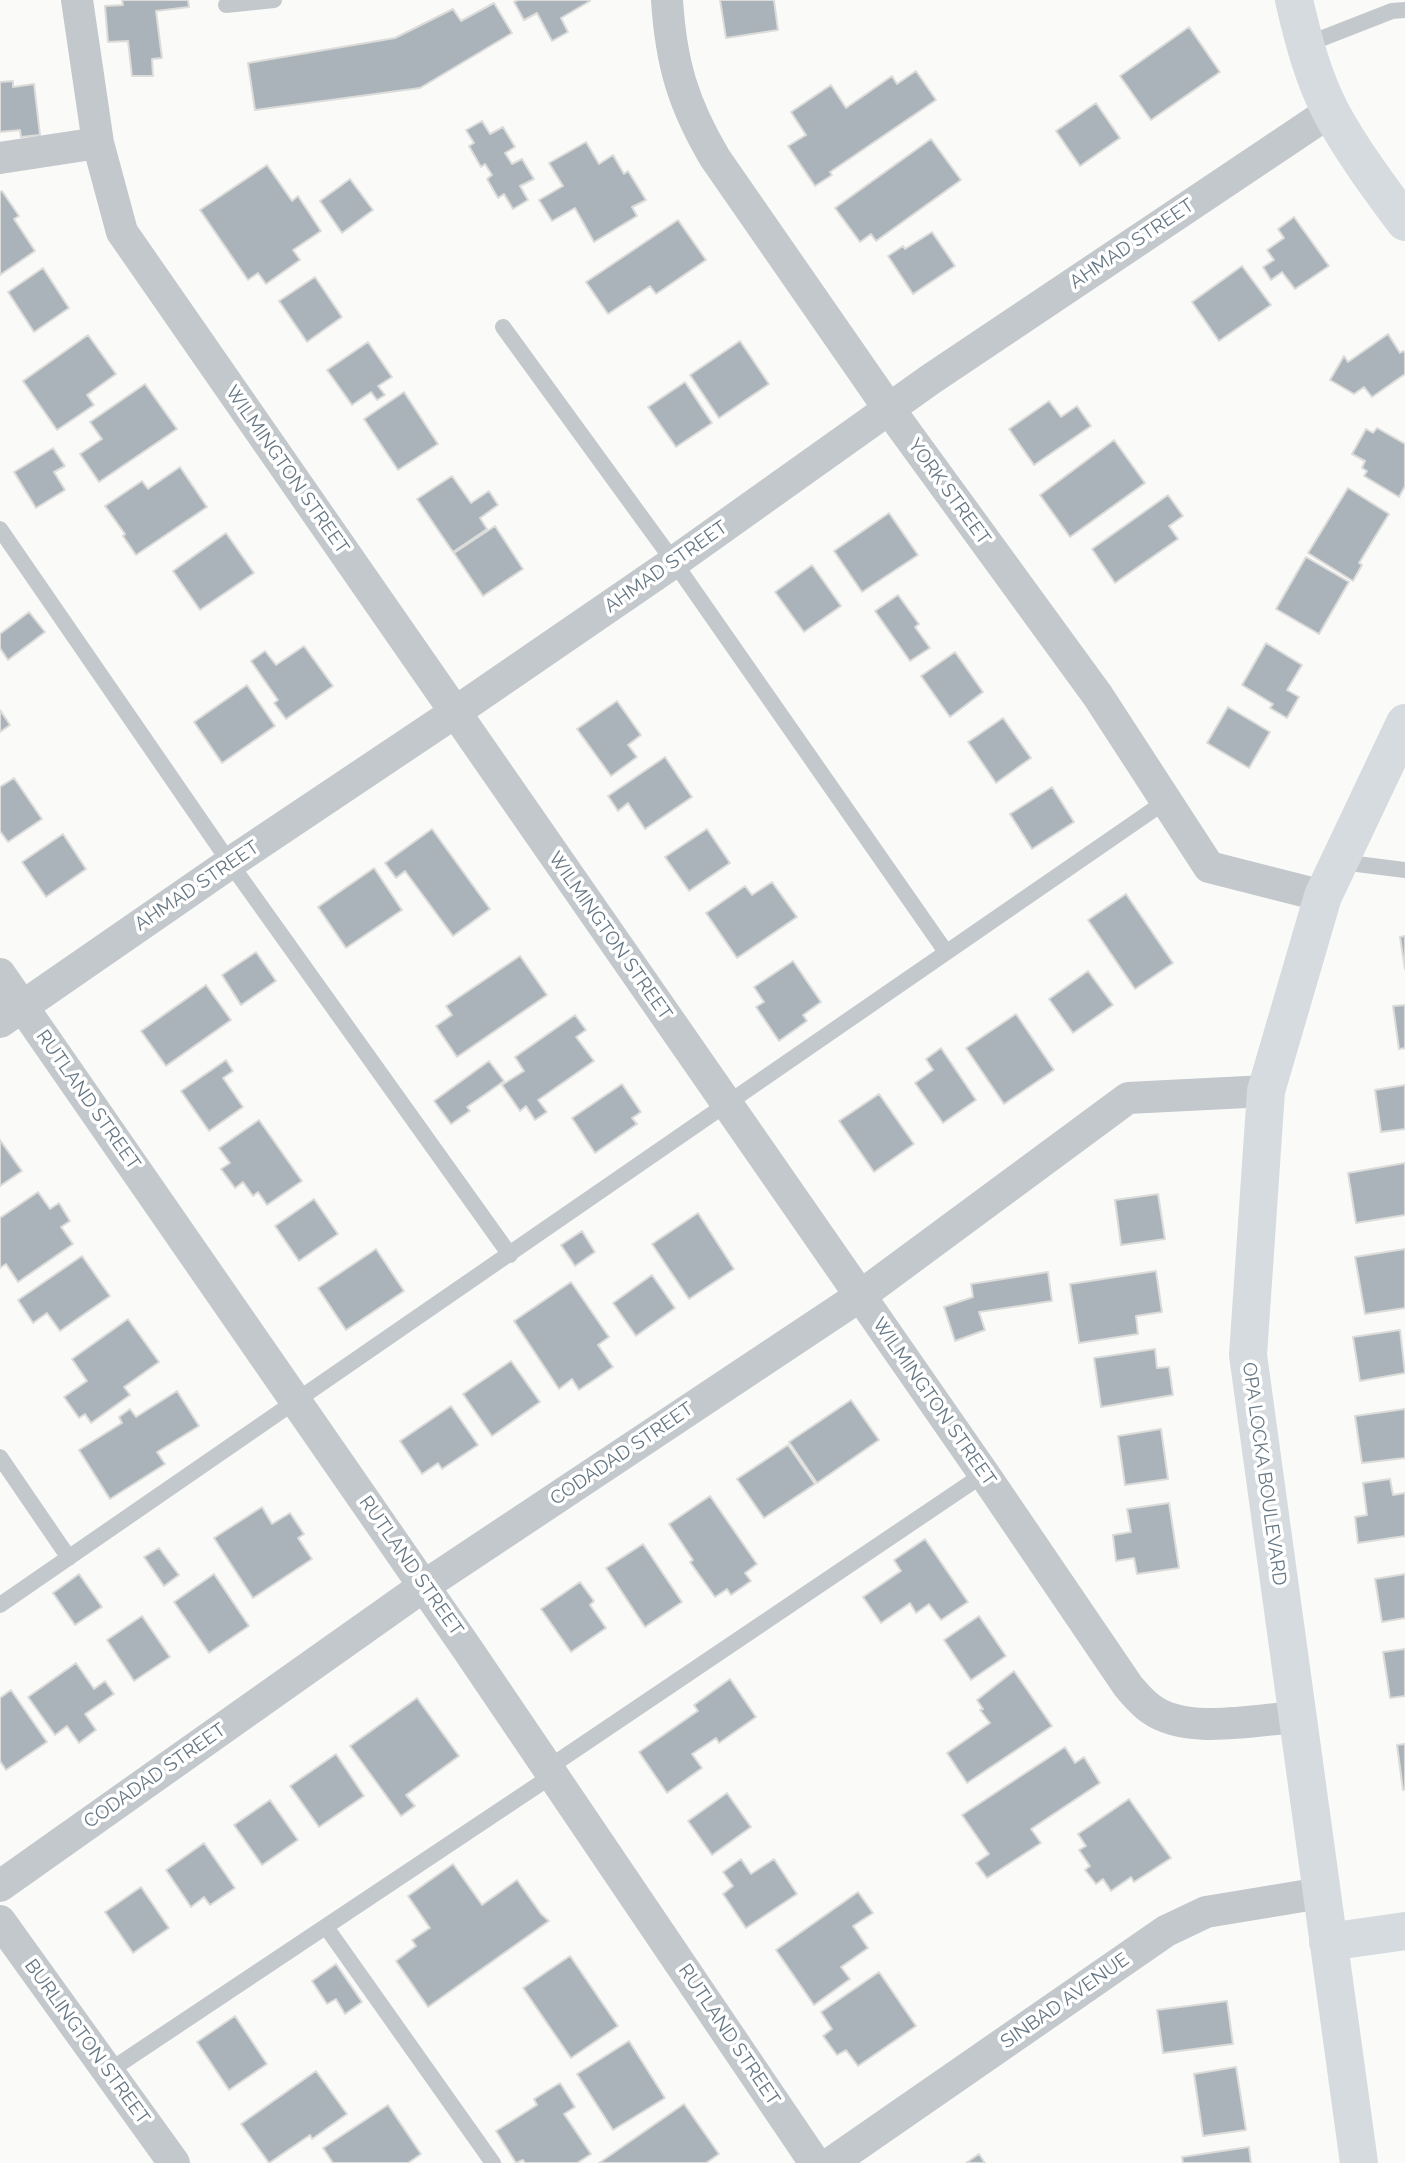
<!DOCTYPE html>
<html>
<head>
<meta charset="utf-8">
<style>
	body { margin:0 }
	canvas { display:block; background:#fafaf8 }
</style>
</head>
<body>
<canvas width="1405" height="2163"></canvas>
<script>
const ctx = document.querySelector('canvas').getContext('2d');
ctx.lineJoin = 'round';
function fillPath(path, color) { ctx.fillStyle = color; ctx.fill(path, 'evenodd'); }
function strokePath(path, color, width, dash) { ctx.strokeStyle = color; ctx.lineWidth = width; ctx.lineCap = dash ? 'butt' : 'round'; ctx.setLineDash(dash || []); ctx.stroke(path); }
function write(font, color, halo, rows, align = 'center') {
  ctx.font = font + ' Raleway,sans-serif'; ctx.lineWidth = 7; ctx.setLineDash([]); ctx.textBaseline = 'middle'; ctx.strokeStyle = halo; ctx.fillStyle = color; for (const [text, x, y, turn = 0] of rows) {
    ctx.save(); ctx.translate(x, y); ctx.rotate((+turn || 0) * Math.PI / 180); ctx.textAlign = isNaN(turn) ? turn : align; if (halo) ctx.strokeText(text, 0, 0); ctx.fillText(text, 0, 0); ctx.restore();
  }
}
const building = new Path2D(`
	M122 0H188L189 7 156 11 162 58 152 59 153 76H132L128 41 108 42 105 6 123 5Z
	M518 0H589L590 1 561 18 568 32 552 41 537 13 524 20 514 2Z
	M720 0H774L778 30 726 38Z
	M494 3 512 33 420 88 255 110 248 63 395 38 453 9 461 21Z
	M1189 27 1220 72 1151 120 1120 76Z
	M916 71 936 100 830 172 832 175 815 186 788 146 806 135 791 112 831 85 846 108 892 76 897 84Z
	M13 81V87L34 84 40 135 21 137 20 130 0 132V82Z
	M1096 103 1120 138 1080 166 1056 131Z
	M482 121 490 134 503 127 515 147 505 153 512 164 522 159 534 179 520 186 528 200 513 209 504 194 498 198 487 179 492 175 485 164 481 167 469 146 474 143 466 130Z
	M931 139 961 180 876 241 871 234 860 242 835 208Z
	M586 142 599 164 613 155 624 174 628 171 646 200 632 207 637 216 594 242 575 208 552 221 539 200 563 186 549 163Z
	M267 165 292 201 298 196 321 231 293 250 300 260 266 284 258 273 248 280 200 210Z
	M350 179 373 210 342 233 320 201Z
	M2 191 19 216 14 219 35 251 0 275V192Z
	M1294 217 1329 266 1295 289 1282 272 1271 280 1263 267 1274 260 1267 250 1284 238 1278 229Z
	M678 220 706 260 656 294 650 286 608 314 586 282Z
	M932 232 955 266 913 294 888 256 903 246 905 249Z
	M1242 266 1271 305 1219 341 1192 302Z
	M43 268 69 308 34 332 8 292Z
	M315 277 342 317 307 342 279 301Z
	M1388 334 1400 353 1403 351 1405 353V374L1372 397 1364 387 1354 394 1330 380 1344 356 1348 362Z
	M88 335 116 374 87 395 94 405 57 430 23 381Z
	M740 341 769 384 719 418 690 375Z
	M368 342 392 377 378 386 385 395 377 400 371 392 352 405 327 370Z
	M685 382 712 423 676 447 648 407Z
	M145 384 177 429 99 482 80 454 102 439 90 422Z
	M404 392 438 444 398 470 364 419Z
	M1049 401 1061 417 1077 406 1091 426 1034 465 1009 429Z
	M1377 428 1405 444V486L1399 497 1364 476 1367 471 1362 468 1365 461 1352 454 1366 429 1373 433Z
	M1114 440 1145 483 1070 537 1040 495Z
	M53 448 65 466 54 472 65 490 36 508 14 472Z
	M180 467 207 507 136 555 123 536 125 534 105 506 142 481 148 489Z
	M452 476 471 503 489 491 498 505 480 518 487 529 453 552 417 499Z
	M1348 488 1389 514 1359 563 1362 565 1353 581 1308 553Z
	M1168 495 1183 516 1169 526 1178 539 1115 583 1092 549Z
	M889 513 918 555 862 592 834 551Z
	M495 526 523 569 483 596 454 553Z
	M226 533 254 573 200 610 173 571Z
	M1306 557 1349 582 1319 634 1276 609Z
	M812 565 841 606 804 632 775 592Z
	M898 595 919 624 915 627 930 648 910 661 875 611Z
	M29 612 45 632 8 660 0 648V634Z
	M1266 643 1302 665 1287 690 1299 697 1287 718 1270 708 1273 704 1242 685Z
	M304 646 333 686 286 719 274 703 278 700 251 661 265 651 276 665Z
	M955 652 983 692 950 717 921 676Z
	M247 685 275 726 222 763 194 722Z
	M617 701 641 735 628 745 637 757 611 776 577 729Z
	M1228 707 1270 732 1249 768 1207 743Z
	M0 710 10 725 0 732Z
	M1003 718 1031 758 996 783 968 742Z
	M665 757 692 797 645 829 628 803 618 811 608 796Z
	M14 778 42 819 8 842 0 831V787Z
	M1052 787 1074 822 1032 849 1010 814Z
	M432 829 490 909 453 936 405 871 396 878 385 863Z
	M707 829 730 863 689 891 665 857Z
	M63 834 86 869 46 897 22 862Z
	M374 868 402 910 346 948 318 907Z
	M772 882 797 917 737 958 706 913 745 886 752 895Z
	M1126 894 1173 963 1135 989 1088 920Z
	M1405 936V969L1400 937Z
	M256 952 276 981 241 1005 222 975Z
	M520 956 547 995 457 1057 436 1026 452 1015 446 1006Z
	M793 961 821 1002 803 1015 807 1021 779 1041 756 1007 764 1002 754 987Z
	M1088 971 1113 1005 1073 1033 1049 999Z
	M206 985 231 1020 166 1066 141 1031Z
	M1405 1005V1048L1399 1049 1393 1006Z
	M1016 1014 1054 1070 1004 1104 966 1048Z
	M575 1015 586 1030 576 1037 594 1061 538 1100 547 1112 535 1120 526 1106 520 1111 502 1085 524 1071 515 1057Z
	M941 1048 976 1100 943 1123 915 1083 933 1070 926 1059Z
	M226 1060 233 1071 223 1078 243 1107 209 1131 181 1091Z
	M489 1061 504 1081 467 1107 470 1111 451 1124 434 1101Z
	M622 1084 641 1112 632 1118 637 1124 595 1153 572 1118Z
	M1405 1085V1129L1381 1132 1375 1090Z
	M879 1094 914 1144 874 1172 839 1121Z
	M259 1120 302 1181 267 1205 258 1192 253 1196 243 1182 235 1188 221 1169 230 1163 219 1148Z
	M0 1140 22 1171 0 1186Z
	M1405 1163V1215L1356 1223 1348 1173Z
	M38 1192 50 1209 59 1203 70 1221 61 1227 73 1244 18 1282 6 1264 0 1268V1218Z
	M1158 1194 1165 1239 1121 1245 1115 1200Z
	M314 1199 338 1234 299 1261 275 1226Z
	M698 1213 734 1269 689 1299 652 1244Z
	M582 1231 595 1252 575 1266 561 1245Z
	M376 1249 404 1291 346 1330 318 1288Z
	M1405 1249V1308L1365 1314 1355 1257Z
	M82 1256 110 1296 60 1331 47 1313 33 1323 18 1300Z
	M1156 1271 1162 1312 1136 1316 1138 1334 1079 1343 1070 1284Z
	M1048 1272 1052 1301 979 1312 985 1330 955 1341 944 1307 973 1297 971 1284Z
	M652 1275 675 1308 636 1336 613 1303Z
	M571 1282 609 1337 598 1345 613 1367 579 1390 572 1379 559 1389 514 1321Z
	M128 1319 159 1362 124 1387 130 1395 91 1423 85 1414 79 1418 64 1397 87 1381 72 1359Z
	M1400 1330 1405 1373 1360 1381 1353 1337Z
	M1155 1349 1157 1368 1169 1367 1173 1395 1101 1407 1094 1358Z
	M511 1361 540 1402 492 1436 463 1394Z
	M177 1391 199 1426 157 1452 165 1464 110 1499 79 1450 122 1423 119 1417 130 1409 136 1417Z
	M851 1400 879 1440 817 1483 789 1442Z
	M451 1406 478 1445 442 1469 438 1463 422 1474 400 1441Z
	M1405 1409V1458L1362 1463 1355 1416Z
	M1161 1429 1168 1479 1125 1485 1118 1436Z
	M788 1445 815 1484 764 1518 737 1479Z
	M1390 1479 1393 1495 1405 1493V1536L1358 1543 1355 1517 1367 1515 1363 1483Z
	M710 1496 757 1564 745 1573 751 1581 731 1595 727 1589 715 1597 690 1562 693 1560 669 1524Z
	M1169 1503 1179 1568 1137 1574 1134 1558 1116 1561 1113 1535 1131 1532 1127 1509Z
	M262 1507 272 1524 290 1513 304 1534 298 1538 312 1559 253 1598 214 1538Z
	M925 1539 968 1602 941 1620 929 1604 916 1613 910 1603 881 1623 863 1597 901 1571 894 1560Z
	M643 1544 682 1602 645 1627 606 1568Z
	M159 1548 179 1575 164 1586 144 1557Z
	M79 1574 102 1607 75 1625 53 1593Z
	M214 1574 249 1626 209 1653 174 1602Z
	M1405 1574V1618L1382 1622 1375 1579Z
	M580 1582 594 1601 590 1605 606 1628 571 1652 541 1609Z
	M142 1616 170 1657 134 1681 107 1640Z
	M979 1616 1006 1656 971 1680 944 1640Z
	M1405 1649V1696L1390 1698 1383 1652Z
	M76 1663 94 1689 105 1681 114 1694 85 1714 96 1730 79 1743 67 1726 55 1735 28 1697Z
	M1014 1671 1052 1726 967 1783 947 1753 990 1723 980 1710 983 1709 977 1700Z
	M730 1679 756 1717 719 1743 716 1738 692 1754 702 1768 667 1793 639 1752 698 1711 694 1705Z
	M11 1690 47 1742 6 1770 0 1761V1698Z
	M417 1698 459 1756 406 1795 415 1806 401 1816 350 1746Z
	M1405 1744V1789L1403 1790 1397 1745Z
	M1065 1747 1075 1763 1084 1757 1100 1783 1031 1829 1041 1843 987 1878 976 1863 989 1854 962 1815Z
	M336 1754 364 1796 319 1827 290 1786Z
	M727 1793 751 1827 712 1855 688 1821Z
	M1129 1799 1171 1858 1134 1882 1131 1877 1111 1891 1103 1879 1096 1884 1085 1870 1090 1866 1079 1850 1086 1846 1078 1834Z
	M270 1800 298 1840 262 1865 234 1825Z
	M204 1843 235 1888 210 1905 204 1897 191 1907 166 1870Z
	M741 1859 751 1874 774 1859 797 1894 746 1928 723 1894 733 1886 723 1872Z
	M453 1864 482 1905 517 1880 541 1914 549 1921 428 2007 396 1961 416 1946 412 1940 430 1928 408 1896Z
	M141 1887 169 1928 133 1953 105 1912Z
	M858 1892 873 1913 853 1926 868 1948 841 1967 850 1979 814 2005 776 1950Z
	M570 1956 618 2026 571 2058 523 1988Z
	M336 1964 362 2002 345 2014 336 1999 327 2004 312 1981Z
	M879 1972 916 2026 858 2066 846 2050 837 2055 823 2036 832 2029 821 2012Z
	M1227 2001 1233 2044 1163 2053 1157 2010Z
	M235 2016 267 2064 229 2090 197 2042Z
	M629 2041 665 2098 613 2130 577 2074Z
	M1236 2067 1246 2130 1203 2136 1194 2074Z
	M316 2071 347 2114 312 2139 310 2135 269 2163 241 2124Z
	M560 2083 575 2107 564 2114 591 2154 577 2163H525L523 2160 516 2163 496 2131 537 2105 534 2099Z
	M684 2104 719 2154 706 2163H599Z
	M388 2105 421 2154 408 2163H333L323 2148Z
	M1249 2147 1251 2163H1183L1182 2157Z
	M979 2154 985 2163H966Z`);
fillPath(building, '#aab3b9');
strokePath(building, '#dcdcda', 2);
strokePath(new Path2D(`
	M226 5 274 0
	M1305 45 1392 11 1405 10
	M503 327 674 562 946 952
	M0 529 230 863 510 1255
	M1341 862 1405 870
	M0 1457 69 1558
	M0 1605 1166 801
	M548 1768 984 1474
	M326 1927 493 2163
	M109 2071 553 1775`), '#c3c8cc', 16);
strokePath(new Path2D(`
	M77 0 98 143 122 232 984 1474 1128 1686C1135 1694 1142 1703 1151 1709 1186 1735 1255 1720 1297 1717
	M667 0C671 63 683 104 715 158L889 409 1098 696 1209 867 1323 896
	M0 158 98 143
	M0 974 468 1650 815 2163
	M0 1022 230 863 454 713 674 562 931 379 1331 111
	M0 1886 424 1586 860 1296 1128 1098 1266 1091
	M0 1921 174 2163
	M831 2163 1166 1931 1206 1912 1321 1893`), '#c3c8cc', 32);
strokePath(new Path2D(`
	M1294 0C1303 39 1313 78 1332 114 1353 152 1379 187 1405 222
	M1328 1942 1405 1931
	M1359 2163 1248 1355 1266 1091 1323 896 1405 723`), '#d6dbdf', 38);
write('19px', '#657683', '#fff', [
	["AHMAD STREET",1132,244,-34],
	["WILMINGTON STREET",287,470,55],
	["YORK STREET",949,492,54],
	["AHMAD STREET",666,567,-35],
	["AHMAD STREET",197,886,-34],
	["WILMINGTON STREET",610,936,55],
	["RUTLAND STREET",88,1100,55],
	["WILMINGTON STREET",934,1402,55],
	["CODADAD STREET",622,1454,-34],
	["OPA LOCKA BOULEVARD",1264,1474,82],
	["RUTLAND STREET",411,1566,55],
	["CODADAD STREET",155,1776,-35],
	["SINBAD AVENUE",1065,2001,-35],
	["RUTLAND STREET",729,2035,56],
	["BURLINGTON STREET",87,2042,54]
]);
</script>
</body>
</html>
